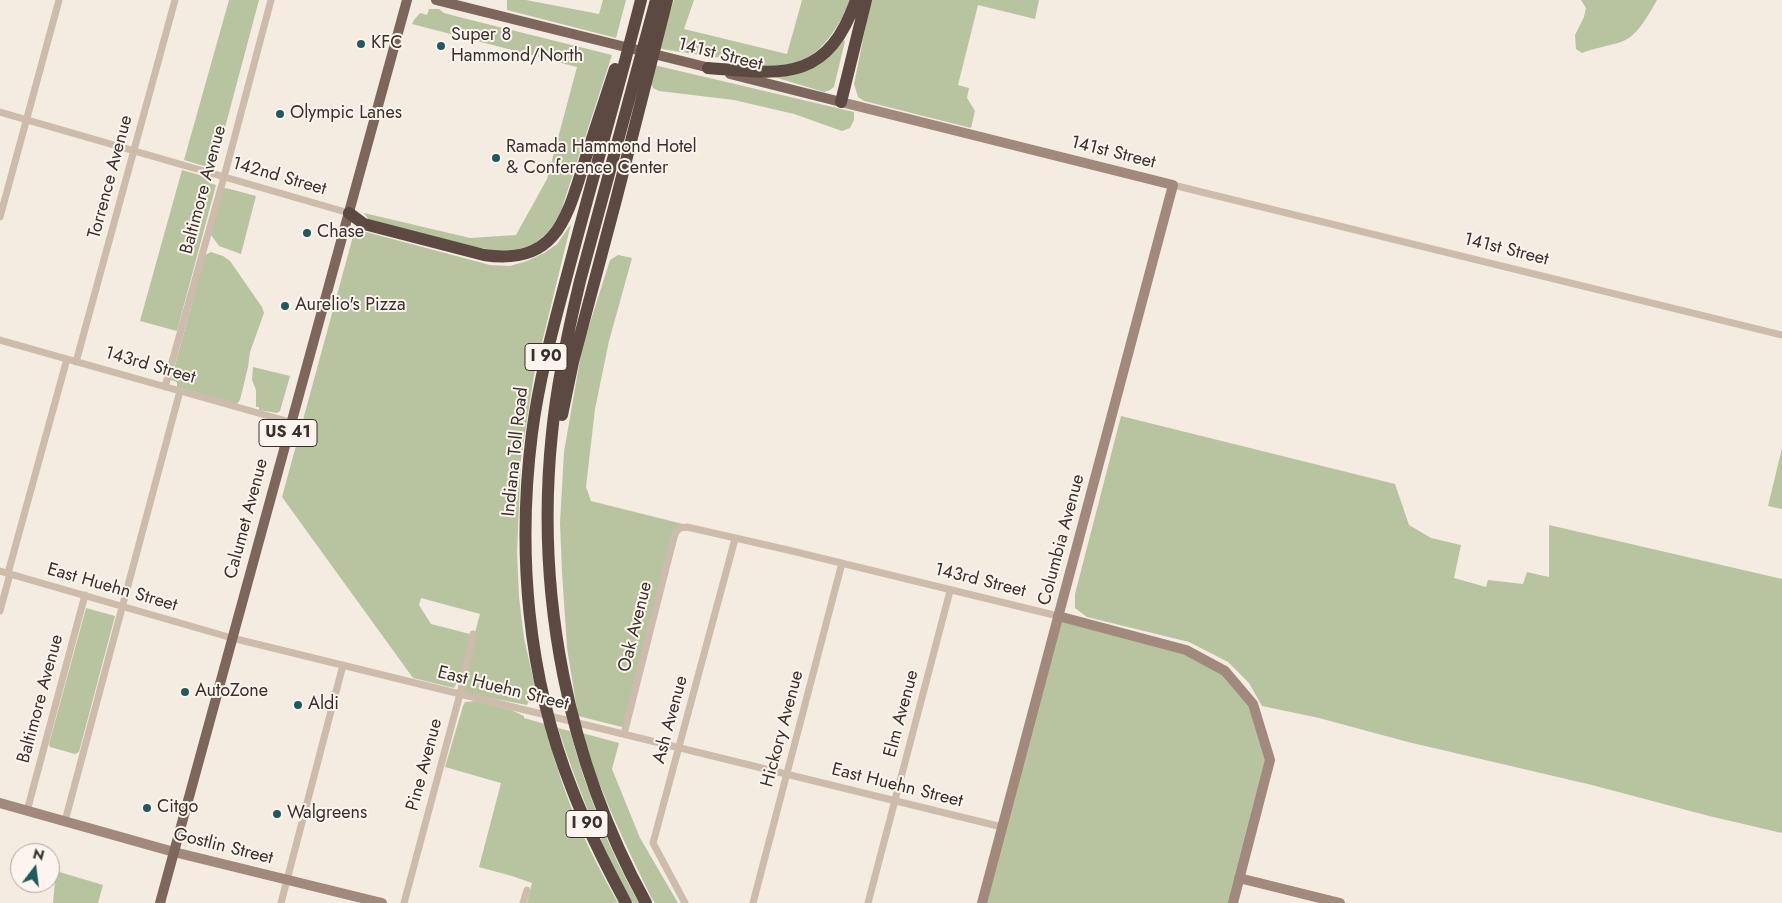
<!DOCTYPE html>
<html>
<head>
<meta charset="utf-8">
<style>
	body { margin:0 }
	#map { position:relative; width:1782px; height:903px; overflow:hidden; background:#f4ebe1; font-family:Jost,sans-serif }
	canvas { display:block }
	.north { position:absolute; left:10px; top:843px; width:50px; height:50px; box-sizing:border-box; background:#fbf5ee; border:1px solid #aea6a0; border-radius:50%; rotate:15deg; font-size:14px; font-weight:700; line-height:20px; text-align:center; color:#3b302b }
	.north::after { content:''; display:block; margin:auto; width:18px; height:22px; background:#1f5a5e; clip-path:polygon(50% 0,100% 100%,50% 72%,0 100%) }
</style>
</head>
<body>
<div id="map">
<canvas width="1782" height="903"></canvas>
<div class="north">N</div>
</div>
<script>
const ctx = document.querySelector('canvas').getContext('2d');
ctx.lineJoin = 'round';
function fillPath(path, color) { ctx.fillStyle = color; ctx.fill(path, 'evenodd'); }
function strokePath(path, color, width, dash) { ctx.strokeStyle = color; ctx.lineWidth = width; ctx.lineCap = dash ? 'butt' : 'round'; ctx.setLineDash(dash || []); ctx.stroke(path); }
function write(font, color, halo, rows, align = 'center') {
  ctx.font = font + ' Jost,sans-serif'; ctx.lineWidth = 4; ctx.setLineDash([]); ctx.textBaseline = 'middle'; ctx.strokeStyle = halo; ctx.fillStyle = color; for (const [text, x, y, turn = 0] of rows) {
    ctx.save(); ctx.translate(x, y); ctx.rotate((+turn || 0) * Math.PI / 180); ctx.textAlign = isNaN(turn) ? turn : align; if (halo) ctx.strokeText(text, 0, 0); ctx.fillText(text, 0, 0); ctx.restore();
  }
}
fillPath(new Path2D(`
	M229 0H259L214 169 184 160Z
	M507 0H526L599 14 603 0H626L616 38 507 10Z
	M674 0H694L684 29 787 54 802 0H852C836 29 820 62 783 66 764 69 741 62 722 58 701 54 679 53 658 48Z
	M871 0H1039L1035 19 978 5 958 85 969 88 967 98 975 111 971 128 864 101 858 97 854 84Z
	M1581 0H1657C1649 14 1637 37 1621 42 1608 46 1594 48 1582 53L1576 49 1575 35 1584 17 1586 8Z
	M429 9H439L444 13 455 16 612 55 559 217 547 233 534 244 517 250 498 251 476 247 369 220 364 213 470 238 516 235 547 179 577 67 412 24 414 20 420 13 427 15Z
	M843 40 845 41 834 87 830 90 824 92 774 77C808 74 822 66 843 40Z
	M654 65 854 112V120L850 128 842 131 794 114 734 100 659 91 653 88 651 83Z
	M182 170 210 178 209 183 216 185 177 331 140 321Z
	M226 188 256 196 241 254 219 246 211 235 223 189Z
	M571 224 534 375 521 459 517 552 519 597 524 638 536 692 535 703 529 701 527 705 459 692 480 614 421 598 419 605 431 624 470 634 462 674 454 688 413 678 282 497 355 229 490 265 510 266 527 261 544 253 557 244Z
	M211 252 223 256 230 261 262 307 264 313 250 352 248 367 240 400 237 404 177 387V382L171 380 205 255Z
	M618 255 632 258 609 341 595 409 586 487 591 501 683 524 680 528 626 728 578 716 567 648 562 572 560 523 564 452 582 348 610 260Z
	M253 367 290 376 280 411 277 413 259 410V407H256V390L252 380Z
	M1121 416 1395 484 1409 525 1431 538 1461 545 1454 578 1486 587 1488 580 1523 584 1527 572 1549 577V525L1782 579V833L1709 816 1592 785 1408 742 1319 718 1262 706 1249 683 1228 662 1189 642 1087 617 1075 608V594Z
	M1782 448V509L1768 506Z
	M86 608 115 616 79 752 75 754 50 747 49 744Z
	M1058 616 1186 650 1225 671 1253 704 1270 760 1233 903H982Z
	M475 701 511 710 524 716V718L545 724C551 747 557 769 565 791 579 830 598 867 618 903H527L532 883 512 876 479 867 501 783 445 767 463 706 465 702Z
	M558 728 570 731C586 790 608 849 639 903H633C600 844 579 792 558 728Z
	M582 733 619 743 612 769 640 838 678 903H655L651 897C625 844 599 790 582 733Z
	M56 871 103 885 98 903H53Z`), '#b8c4a0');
strokePath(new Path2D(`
	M0 112 349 213
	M1173 185 1782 335
	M0 217 59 0
	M0 340 290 422
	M76 362 175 0
	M165 387 224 177 271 0
	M0 571 232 638 1002 827
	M8 573 67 359
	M0 611 10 574
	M624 734 675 533 680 528 687 527 788 550 1058 616
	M27 811 85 595
	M65 821 180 391
	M281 903 343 665
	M404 903 460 694 473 634
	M523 903 527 890
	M685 903 653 843 735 539
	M753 903 842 563
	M868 903 950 591`), '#cdbbac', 7);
strokePath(new Path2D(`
	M841 102 1173 185 982 903
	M1058 616 1186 650 1225 671 1253 704 1270 760 1233 903
	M0 803 174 852 382 903
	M1239 878 1340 903`), '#a18a7d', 10);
strokePath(new Path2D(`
	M436 0 714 69
	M730 74 841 102
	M160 903 407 0`), '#7d675c', 10);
strokePath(new Path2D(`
	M708 68C782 74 827 83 856 0
	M841 102 866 0
	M349 213 364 224 484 255C557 266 567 217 585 160 595 130 605 99 615 69
	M562 415 573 362 616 200 667 0
	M626 903C606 866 587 828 572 789 527 676 517 551 532 433 540 371 558 310 574 249 596 166 620 83 641 0
	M646 903C568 761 535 595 552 433 557 382 568 331 580 281L656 0`), '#5c4a42', 12);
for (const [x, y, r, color] of [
	[361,44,5,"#1f5a5e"],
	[441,46,5,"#1f5a5e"],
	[280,114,5,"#1f5a5e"],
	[496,158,5,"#1f5a5e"],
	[307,233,5,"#1f5a5e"],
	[285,306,5,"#1f5a5e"],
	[185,692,5,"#1f5a5e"],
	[298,705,5,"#1f5a5e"],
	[147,808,5,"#1f5a5e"],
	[277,814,5,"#1f5a5e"]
]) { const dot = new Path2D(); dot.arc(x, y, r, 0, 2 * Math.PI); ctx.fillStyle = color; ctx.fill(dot); strokePath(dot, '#fbf5ee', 2); }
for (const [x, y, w] of [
	[546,357,42],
	[288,433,58],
	[587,824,42]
]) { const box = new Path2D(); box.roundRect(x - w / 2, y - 13.5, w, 27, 4); ctx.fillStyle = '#fbf5ee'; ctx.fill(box); strokePath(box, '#3b302b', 1); }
write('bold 16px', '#3b302b', null, [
	["I 90",546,357],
	["US 41",288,433],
	["I 90",587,824]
]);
write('18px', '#3b302b', '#fbf5ee', [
	["Super 8",451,36],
	["Hammond/North",451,57],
	["KFC",371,44],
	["Olympic Lanes",290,114],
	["Ramada Hammond Hotel",506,148],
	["& Conference Center",506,169],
	["Chase",317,233],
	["Aurelio's Pizza",295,306],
	["AutoZone",195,692],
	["Aldi",308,705],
	["Citgo",157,808],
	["Walgreens",287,814]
], 'left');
write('18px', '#3b302b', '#fbf5ee', [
	["141st Street",720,55,14],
	["141st Street",1113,153,14],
	["Torrence Avenue",111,177,-75],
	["142nd Street",279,177,16],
	["Baltimore Avenue",204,190,-75],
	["141st Street",1506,250,14],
	["143rd Street",150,366,16],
	["Indiana Toll Road",516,452,-84],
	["Calumet Avenue",247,519,-75],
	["Columbia Avenue",1062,540,-75],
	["143rd Street",980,581,14],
	["East Huehn Street",112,588,16],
	["Oak Avenue",636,627,-76],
	["East Huehn Street",503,689,14],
	["Baltimore Avenue",41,699,-75],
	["Elm Avenue",902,714,-75],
	["Ash Avenue",671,720,-75],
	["Hickory Avenue",783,729,-75],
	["Pine Avenue",425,765,-75],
	["East Huehn Street",897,786,14],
	["Gostlin Street",223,847,14]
]);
</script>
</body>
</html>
